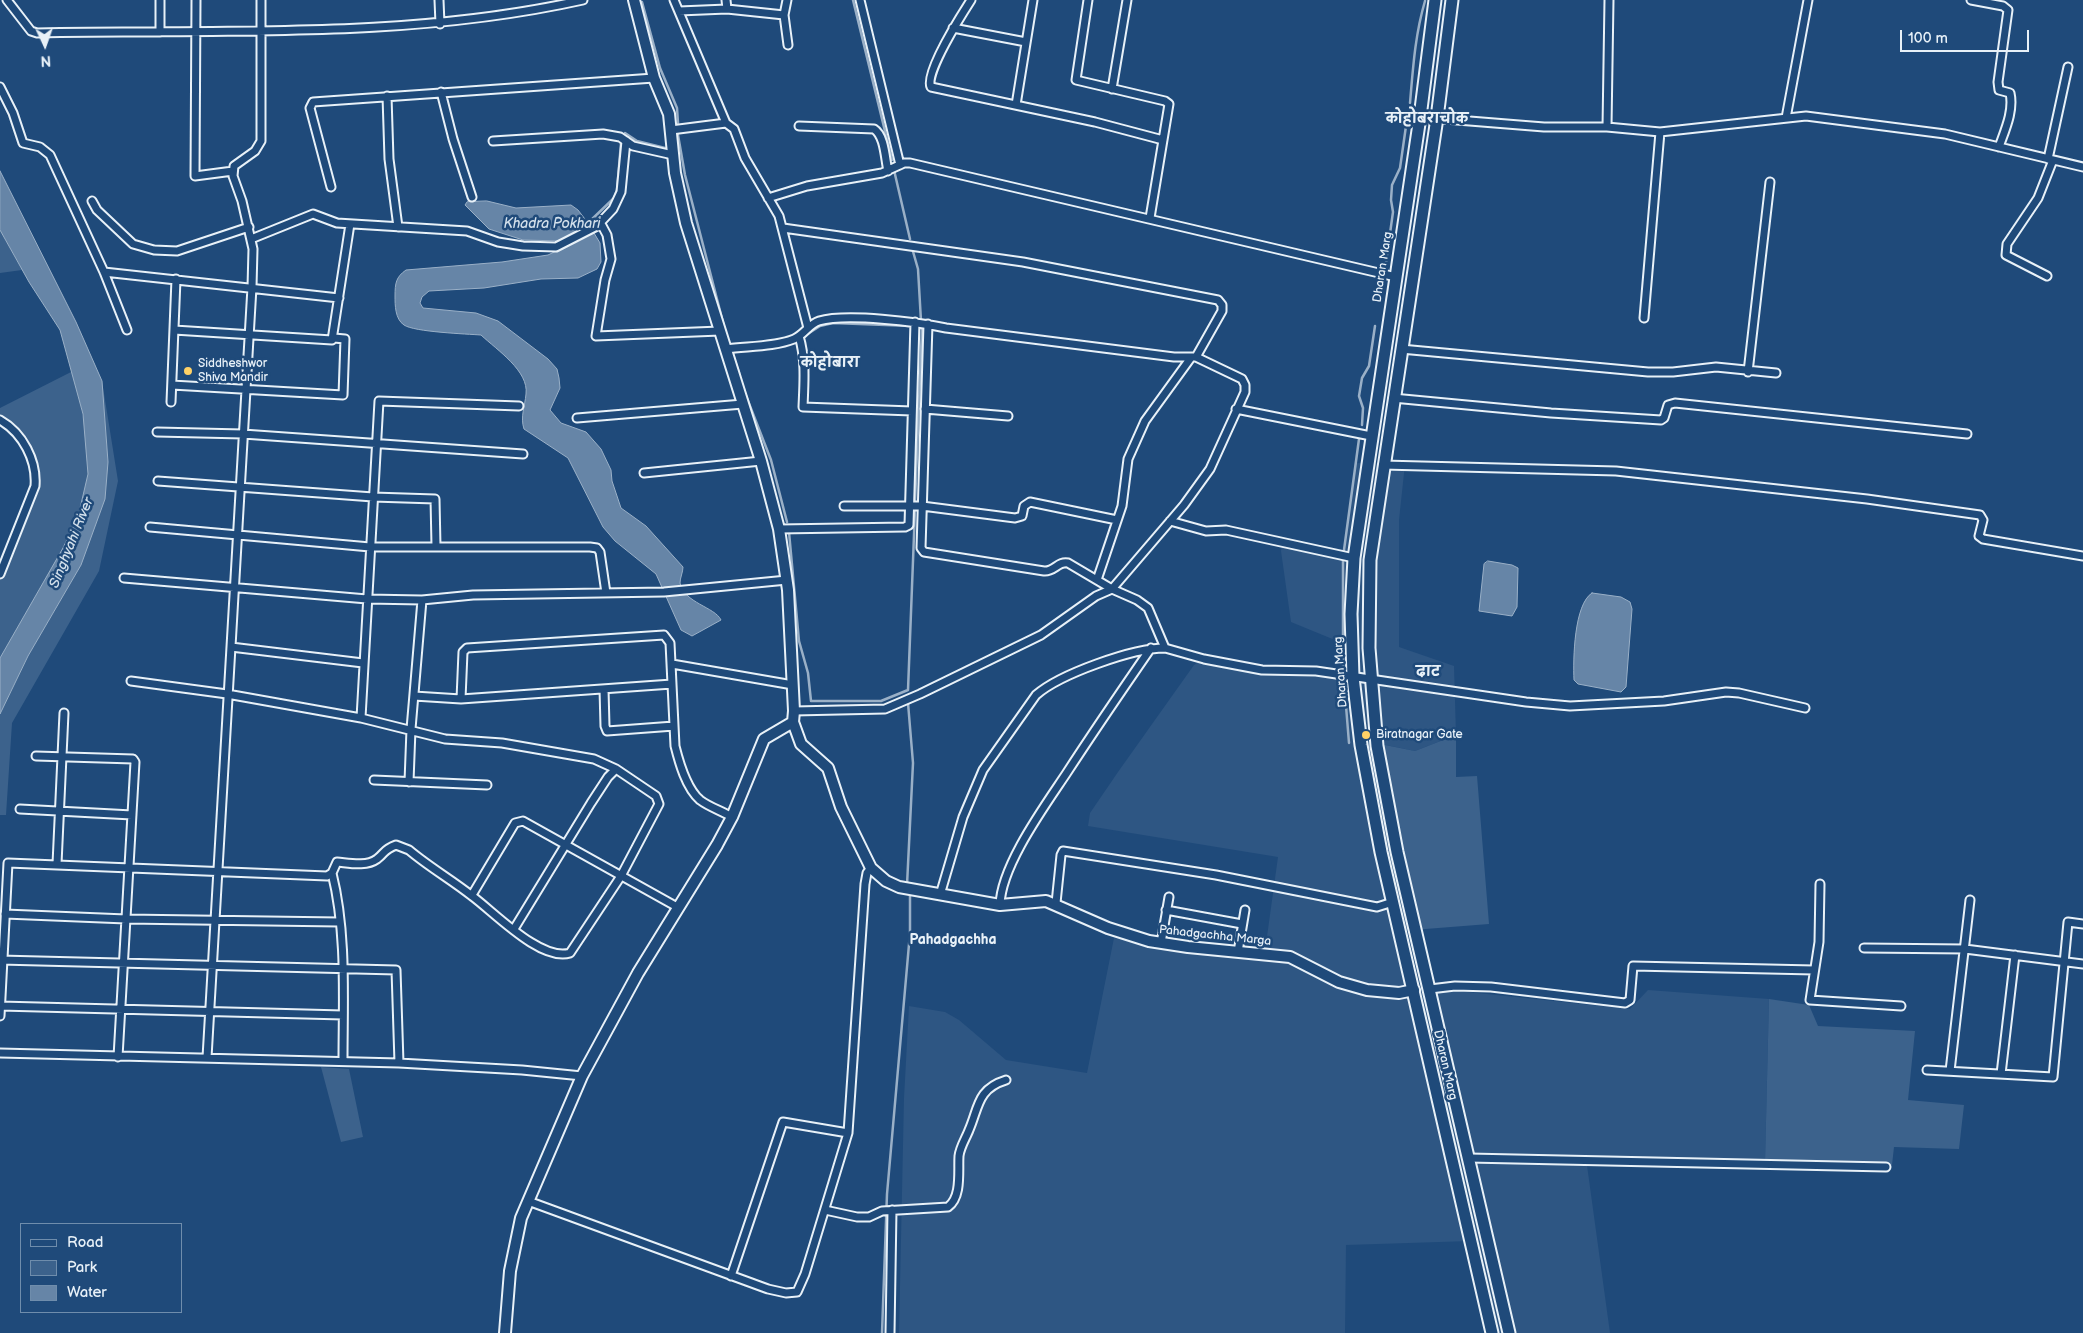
<!DOCTYPE html>
<html>
<head>
<meta charset="utf-8">
<style>
	body { margin:0 }
	#map { position:relative; width:2083px; height:1333px; overflow:hidden; background:#1f4a7a; font-family:"Balsamiq Sans",sans-serif }
	canvas { display:block }
	.legend { position:absolute; left:20px; top:1223px; width:162px; height:90px; box-sizing:border-box; background:#1f4a7a; border:1px solid #6f8dac; margin:0; padding:6px 9px; list-style:none; font-size:15px; color:#e8f1f8 }
	.legend li { display:flex; align-items:center; gap:10px; height:25px }
	.legend b { width:25px; border:1px solid #6f8dac }
	.north { position:absolute; left:20px; top:20px; width:50px; height:50px; -webkit-text-stroke:4px #1f4a7a; paint-order:stroke; rotate:177deg; font-size:14px; font-weight:700; line-height:20px; text-align:center; color:#e8f1f8 }
	.north::after { content:''; display:block; margin:auto; width:18px; height:22px; background:#e8f1f8; clip-path:polygon(50% 0,100% 100%,50% 72%,0 100%) }
	.scale { position:absolute; left:1900px; top:30px; width:129px; height:22px; box-sizing:border-box; border:2px solid #e8f1f8; border-top:0; padding-left:6px; font-size:15px; line-height:18px; white-space:nowrap; color:#e8f1f8; -webkit-text-stroke:4px #1f4a7a; paint-order:stroke }
</style>
</head>
<body>
<div id="map">
<canvas width="2083" height="1333"></canvas>
<ul class="legend">
<li><b style="height:6px;background:#1f4a7a"></b>Road</li>
<li><b style="height:14px;background:#3c628c"></b>Park</li>
<li><b style="height:14px;background:#6685a7"></b>Water</li>
</ul>
<div class="north">N</div>
<div class="scale">100 m</div>
</div>
<script>
const ctx = document.querySelector('canvas').getContext('2d');
ctx.lineJoin = 'round';
function fillPath(path, color) { ctx.fillStyle = color; ctx.fill(path, 'evenodd'); }
function strokePath(path, color, width, dash) { ctx.strokeStyle = color; ctx.lineWidth = width; ctx.lineCap = dash ? 'butt' : 'round'; ctx.setLineDash(dash || []); ctx.stroke(path); }
function write(font, color, halo, rows, align = 'center') {
  ctx.font = font + ' "Balsamiq Sans","Playpen Sans Deva",sans-serif'; ctx.lineWidth = 5; ctx.setLineDash([]); ctx.textBaseline = 'middle'; ctx.strokeStyle = halo; ctx.fillStyle = color; for (const [text, x, y, turn = 0] of rows) {
    ctx.save(); ctx.translate(x, y); ctx.rotate((+turn || 0) * Math.PI / 180); ctx.textAlign = isNaN(turn) ? turn : align; if (halo) ctx.strokeText(text, 0, 0); ctx.fillText(text, 0, 0); ctx.restore();
  }
}
fillPath(new Path2D(`
	M1355 463 1405 464 1399 520V647L1454 666 1456 735 1415 751 1361 740 1414 989H1439L1630 1009 1648 990 1769 999 1765 1162 1586 1158 1610 1333H1492L1471 1241 1346 1245 1345 1333H899L904 1098 909 1006 945 1012 959 1020 1006 1060 1087 1073 1114 938 1201 954 1203 946 1265 951 1278 857 1088 826 1090 813 1118 772 1194 665 1204 659 1235 666 1353 677 1352 647 1291 622 1281 551 1283 538 1344 550Z`), '#2e5683');
fillPath(new Path2D(`
	M0 230 22 270 0 273Z
	M73 371C81 404 89 439 88 473 85 527 28 610 0 658V574L18 532 36 472 20 436 0 420V408Z
	M102 381 118 481 99 571 12 723 6 815H0V714L28 656 81 565 108 462Z
	M1456 735V777L1477 776 1489 924 1400 931 1402 903 1386 872 1360 740 1415 751Z
	M1769 999 1809 1005 1818 1026 1915 1031 1908 1100 1964 1105 1959 1149 1894 1147 1892 1165 1765 1162Z
	M321 1067 349 1069 363 1137 341 1142Z`), '#3c628c');
const water = new Path2D(`
	M0 171 76 322 102 381 108 462 105 499 81 565 28 656 0 714V658L63 548 78 517 88 474 83 414 60 330 29 282 0 230Z
	M487 201 516 208 571 205 578 210 588 223 600 243 601 262 597 269 578 278 541 279 484 288 429 291 422 297 420 303 423 308 476 313 498 321 548 359 557 369 559 378 560 388 550 410 561 423 586 432 601 449 611 470 612 481 621 508 646 526 683 567C683 572 680 578 680 583 684 603 715 607 721 620L692 636 681 630 656 574 615 541 603 527 568 458 524 429C520 417 525 406 526 394 529 371 497 350 481 335 467 334 414 332 404 325 395 319 395 305 395 296 395 283 396 277 406 270L502 262 548 255 579 240 580 234 575 233 562 241 523 240 489 229 465 205 467 202Z
	M1488 561 1512 565 1518 568 1517 607 1512 616 1479 611 1484 564Z
	M1592 593 1621 597 1630 602 1632 609 1626 687 1621 692 1578 684 1574 680C1573 659 1574 604 1592 593Z`);
fillPath(water, '#6685a7');
strokePath(water, '#9ab0c7', 1);
strokePath(new Path2D(`
	M853 0 892 160
	M642 2 660 68 677 108 678 123
	M1410 103C1413 68 1415 35 1425 1
	M625 133 637 141 665 148
	M678 135 685 175 726 334
	M894 170 910 239
	M588 223 614 198 617 190 621 143
	M912 248 918 269 921 321
	M1386 262 1393 212 1391 200 1392 185 1400 168 1407 119
	M1379 298 1383 275
	M803 337 820 326 833 323 912 326
	M732 352 739 373
	M743 388 771 460 787 522
	M1362 425 1363 408 1359 396 1362 378 1369 366 1375 326
	M915 503 922 327
	M789 532 799 641 808 673 811 701H881L908 690 915 509
	M1344 550 1359 439
	M1343 666V560
	M1344 681 1349 743
	M907 885 913 763 908 703
	M882 1333 887 1194 910 933V896`), '#9ab0c7', 2.5);
const street = new Path2D(`
	M7 0 31 31 37 33C219 29 404 40 583 0
	M196 0 195 176 233 171
	M439 0 440 24
	M674 0 726 123
	M726 0 727 9
	M787 0 784 15 788 45
	M860 0 900 165
	M971 0C962 14 924 74 931 87L1095 122 1163 140
	M1088 0 1076 80 1165 101 1169 104 1150 218
	M1971 0 2003 6 2008 10 1998 82 1999 90 2010 93C2014 111 2005 130 1999 147
	M679 11 727 9 784 15
	M953 28 1026 42
	M160 32V0
	M0 87 13 113 23 143 40 147 50 155 104 272 127 330
	M1112 89 1127 0
	M441 92 453 139 472 197
	M387 96 389 159 398 227
	M1016 105 1033 0
	M1420 117 1544 127H1607L1660 132 1806 116 1945 134 2083 167
	M1786 118 1808 0
	M799 126 874 129C885 136 885 159 888 171
	M1607 127 1609 0
	M671 130 726 123 734 129 745 158 779 216 808 328
	M493 141 603 134 620 137 633 146 673 155
	M2048 159 2068 67
	M331 187 310 108 313 102 654 78
	M768 198 807 186 882 173 904 163H910L1396 277
	M92 201 97 210 133 244 154 250 177 251 249 227
	M600 222 607 235 611 259 605 280 596 336 720 331
	M783 228 1023 262 1218 300 1222 305V311L1196 357
	M251 239 313 214 337 223 467 231 498 242 523 246 556 247 597 226 613 209 621 192 626 141
	M104 272 339 298
	M2047 276 2006 255 2007 244 2038 198 2053 160
	M1644 318 1660 132
	M174 330 332 340 350 224
	M799 336C806 359 804 383 803 407L912 411
	M726 349C747 346 774 347 794 339 804 335 809 324 819 321 847 313 917 322 946 328L1174 357H1196L1242 379 1245 385V392L1210 469 1184 505 1112 589 1068 563C1058 561 1054 572 1044 571L924 552 921 548 928 324
	M1401 349 1648 372H1673L1716 367 1776 373
	M1748 372 1770 182
	M172 385 343 395 345 339 334 338
	M1393 398 1551 413 1661 420 1664 418 1668 405 1675 403 1967 434
	M171 402 176 279
	M925 409 1008 416
	M1236 409 1371 436
	M577 418 743 404
	M0 420C23 433 37 461 35 486L0 574
	M157 432 243 434 523 454
	M1383 465 1616 471 1867 499 1980 515 1983 520 1979 536 1983 539 2083 556
	M644 473 761 461
	M158 481 373 497 435 499 436 546
	M844 506H922L1015 518 1022 516 1024 506 1030 502 1117 520
	M1170 521 1206 531 1226 530 1354 558
	M150 527 370 547H590L597 548 600 552 606 593
	M779 529 905 527 909 525 915 322
	M124 578 367 599 422 600 473 595 664 592 787 580
	M1097 580 1122 506 1128 459 1145 421 1190 359
	M231 647 363 663
	M672 664 793 685
	M604 689 605 726 607 731 674 726
	M414 696 461 699 672 684
	M461 699 463 652 467 648 664 635 670 643 675 746C679 762 686 788 700 800 709 807 722 811 732 817
	M794 711 885 709 920 694 1041 635 1096 596 1112 589 1137 600 1148 608 1165 648 1204 659 1262 670 1316 671 1526 702 1570 706 1664 701 1726 692 1739 693 1805 708
	M361 718 379 401 519 406
	M36 756 133 759 135 762 118 1057
	M374 780 487 785
	M409 782 411 729 422 600
	M20 809 132 815
	M57 864 64 713
	M332 873C347 933 343 999 343 1061
	M1820 884 1819 942 1810 1000 1901 1006
	M472 895 515 823 523 821 679 908
	M940 895 963 817 983 770 1036 695C1060 674 1133 648 1165 648
	M1056 903 1061 855 1063 851 1216 875 1377 907 1393 902
	M1000 905C1001 866 1044 807 1066 774 1094 731 1122 690 1151 648
	M1166 910 1242 924
	M5 914 126 919 339 922
	M514 929 591 803 608 777 616 769
	M1161 943 1169 897
	M1864 948 1965 949 2083 964
	M1238 952 1245 910
	M0 960 396 970 399 1063
	M1430 989 1455 986 1491 987 1625 1003 1630 1000 1633 966 1814 970
	M0 1006 343 1015
	M0 1016 8 863 327 876 332 873 337 862C349 863 366 867 377 859 386 852 383 850 396 845L409 850C429 867 452 880 472 896 494 912 541 962 570 953L621 876 659 804 656 796 616 769 594 759 502 743 445 739 361 718 227 694 131 681
	M0 1053 399 1063 522 1070 582 1076
	M207 1058 252 287 253 249 242 201 233 176 234 166 255 151 261 141V0
	M1927 1070 2053 1077 2068 922 2083 924
	M1950 1071 1970 900
	M2001 1074 2015 955
	M1469 1158 1886 1167
	M528 1201 768 1289 786 1293 797 1292 805 1274 848 1133 865 884 867 873 871 868
	M825 1210 857 1217H869L882 1211 948 1207C962 1197 958 1171 959 1156 960 1147 966 1138 969 1130 979 1107 977 1089 1006 1080
	M731 1276 783 1122 848 1133
	M890 1333 892 1210`);
const secondary = new Path2D(`
	M634 0 654 78 669 114 675 173 686 223 761 461 779 529 788 590 794 711 793 722 801 744 828 768 841 807 871 868 886 881 899 887 1000 905 1046 901 1108 928 1149 941 1188 947 1290 957 1339 982 1367 990 1399 993 1414 990
	M505 1333 510 1271 521 1218 582 1076 638 973 717 845 732 817 764 739 793 722`);
const primary = new Path2D(`
	M1435 0 1420 117 1354 558 1351 614 1353 677 1361 745 1381 852 1492 1333
	M1452 0 1437 118 1370 560 1369 648 1377 746 1397 852 1509 1333`);
strokePath(street, '#e8f1f8', 11);
strokePath(secondary, '#e8f1f8', 14);
strokePath(primary, '#e8f1f8', 15);
strokePath(street, '#1f4a7a', 7);
strokePath(secondary, '#1f4a7a', 10);
strokePath(primary, '#1f4a7a', 11);
for (const [x, y, r, color] of [
	[188,371,5,"#ffd166"],
	[1366,735,5,"#ffd166"]
]) { const dot = new Path2D(); dot.arc(x, y, r, 0, 2 * Math.PI); ctx.fillStyle = color; ctx.fill(dot); strokePath(dot, '#1f4a7a', 2); }
write('12px', '#e8f1f8', '#1f4a7a', [
	["Dharan Marg",1383,267,-81],
	["Dharan Marg",1341,672,-94],
	["Pahadgachha Marga",1215,936,6],
	["Dharan Marg",1445,1065,77]
]);
write('12px', '#e8f1f8', '#1f4a7a', [
	["Siddheshwor",198,364],
	["Shiva Mandir",198,378],
	["Biratnagar Gate",1376,735]
], 'left');
write('bold 14px', '#e8f1f8', '#1f4a7a', [
	["कोहोबराचोक",1427,119],
	["कोहोबारा",830,363],
	["ढाट",1428,672],
	["Pahadgachha",953,940]
]);
write('italic 14px', '#d4e1ec', '#1f4a7a', [
	["Khadra Pokhari",552,224],
	["Singhyahi River",72,543,-68]
]);
</script>
</body>
</html>
